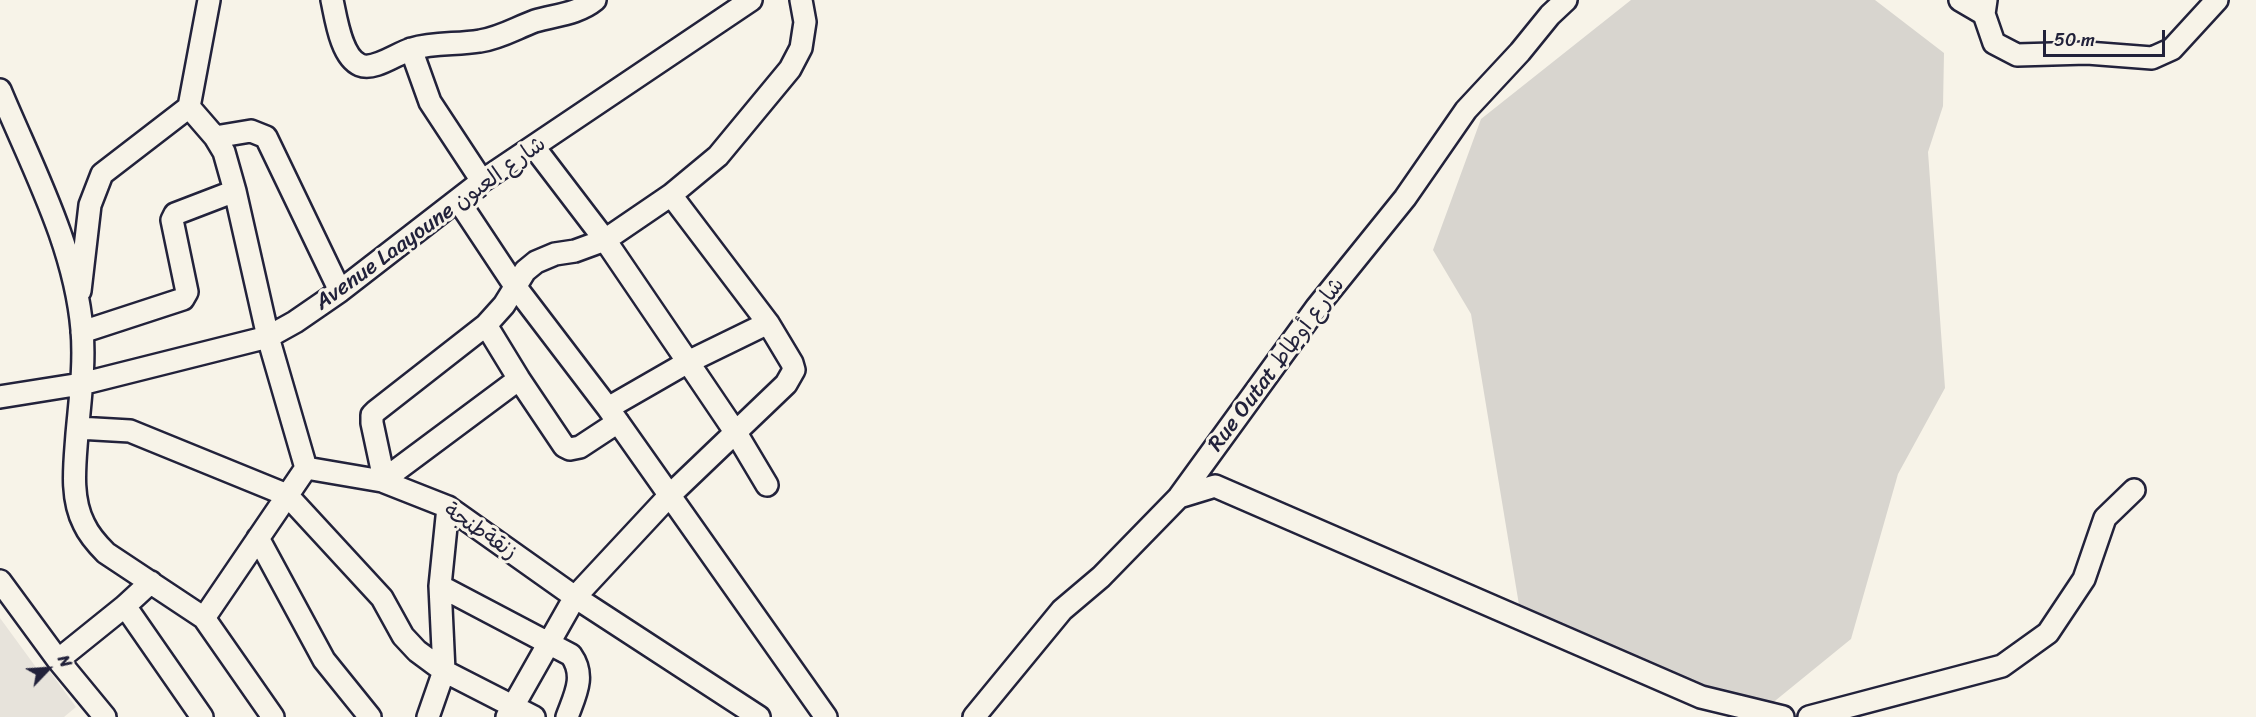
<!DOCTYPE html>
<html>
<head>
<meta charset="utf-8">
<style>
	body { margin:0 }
	#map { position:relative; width:2256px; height:717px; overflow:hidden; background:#f7f3e8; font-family:Sriracha,sans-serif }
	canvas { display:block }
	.north { position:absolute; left:18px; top:639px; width:60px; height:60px; -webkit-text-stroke:4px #f7f3e8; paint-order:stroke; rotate:65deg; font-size:16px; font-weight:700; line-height:24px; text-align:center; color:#22223b }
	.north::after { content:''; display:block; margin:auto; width:21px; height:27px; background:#22223b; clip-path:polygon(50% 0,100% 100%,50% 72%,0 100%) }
	.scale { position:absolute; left:2043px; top:30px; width:122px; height:27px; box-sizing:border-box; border:3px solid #22223b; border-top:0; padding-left:8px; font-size:18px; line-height:21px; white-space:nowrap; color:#22223b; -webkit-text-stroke:4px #f7f3e8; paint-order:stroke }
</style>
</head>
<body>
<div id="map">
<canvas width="2256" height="717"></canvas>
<div class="north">N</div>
<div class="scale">50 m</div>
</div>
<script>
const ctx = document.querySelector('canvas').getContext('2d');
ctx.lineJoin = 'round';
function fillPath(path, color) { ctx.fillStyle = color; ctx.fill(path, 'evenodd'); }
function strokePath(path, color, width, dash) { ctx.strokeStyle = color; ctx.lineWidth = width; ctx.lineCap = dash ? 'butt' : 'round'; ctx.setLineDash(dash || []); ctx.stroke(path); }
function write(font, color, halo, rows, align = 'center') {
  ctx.font = font + ' Sriracha,"Playpen Sans Arabic",sans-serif'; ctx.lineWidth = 6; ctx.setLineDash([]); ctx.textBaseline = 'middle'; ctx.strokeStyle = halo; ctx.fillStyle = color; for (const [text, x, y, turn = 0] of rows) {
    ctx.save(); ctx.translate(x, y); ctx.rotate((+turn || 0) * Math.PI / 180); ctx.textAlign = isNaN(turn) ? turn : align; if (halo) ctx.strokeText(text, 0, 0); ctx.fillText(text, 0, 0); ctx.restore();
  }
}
fillPath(new Path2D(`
	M0 618 38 670 45 665 76 707 64 717H0Z`), '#e7e3db');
fillPath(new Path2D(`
	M1631 0H1875L1944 53 1943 106 1928 152 1945 388 1898 474 1851 639 1765 709 1520 611 1471 314 1433 250 1481 119Z`), '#d8d5cf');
const minor = new Path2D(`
	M332 0C336 18 341 57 360 65 375 71 397 53 412 49 434 42 457 45 480 41 500 38 516 28 535 21 555 15 578 14 595 0
	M1960 0 1984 14
	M1986 0 1984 14 1994 43 2017 55 2087 53 2152 58 2172 49 2217 0
	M411 49 430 102 482 181
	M0 90C32 167 75 246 82 330 85 364 80 400 77 434 75 463 70 497 84 524 89 535 97 544 106 553L204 618 273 717
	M189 107 215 137 224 152 235 191 268 337 306 468
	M215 137 251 131 266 137 340 291
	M534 147 605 240 688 362 608 408
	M458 200 515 286 608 408 826 717
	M80 291 90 205 102 174 189 107 209 0
	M486 325 519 379 564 446 570 449 580 447 618 422
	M82 332 183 299 187 292 172 220 175 214 235 191
	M0 397 81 384 268 337 295 322 340 291 482 181 751 0
	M78 428 130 431 287 495 382 598 403 636 417 651 444 671 534 717
	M384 479 372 423V415L376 411 486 325 504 305 525 271 536 262 555 254 575 251 605 240 671 195 718 156 790 69 801 48 805 22 801 0
	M382 481 519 379
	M767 485 736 433 688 362 768 323
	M1179 497 1215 486 1701 697 1783 717
	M258 538 324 660 370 717
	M0 581 58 660 105 717
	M440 586 571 655C586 676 575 695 567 717
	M125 606 202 717
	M204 618 306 468 382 481 448 507 575 597 759 717
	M58 660 125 606 151 582
	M428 717 444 671 440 586 448 507
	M507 717 575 597 670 495 786 384 794 370 792 363 768 323 671 195
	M974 717 1062 610 1101 577 1179 497 1317 307 1405 198 1466 110 1520 52 1550 15 1566 0
	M1809 717 2002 666 2048 633 2084 579 2105 518 2134 490`);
strokePath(minor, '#22223b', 26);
strokePath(minor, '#f7f3e8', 21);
write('22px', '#22223b', '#f7f3e8', [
	["Avenue Laayoune شارع العيون",431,224,-36],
	["Rue Outat شارع أوطاط",1277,365,-53],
	["زنقةطنجة",480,532,34]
]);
</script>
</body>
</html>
